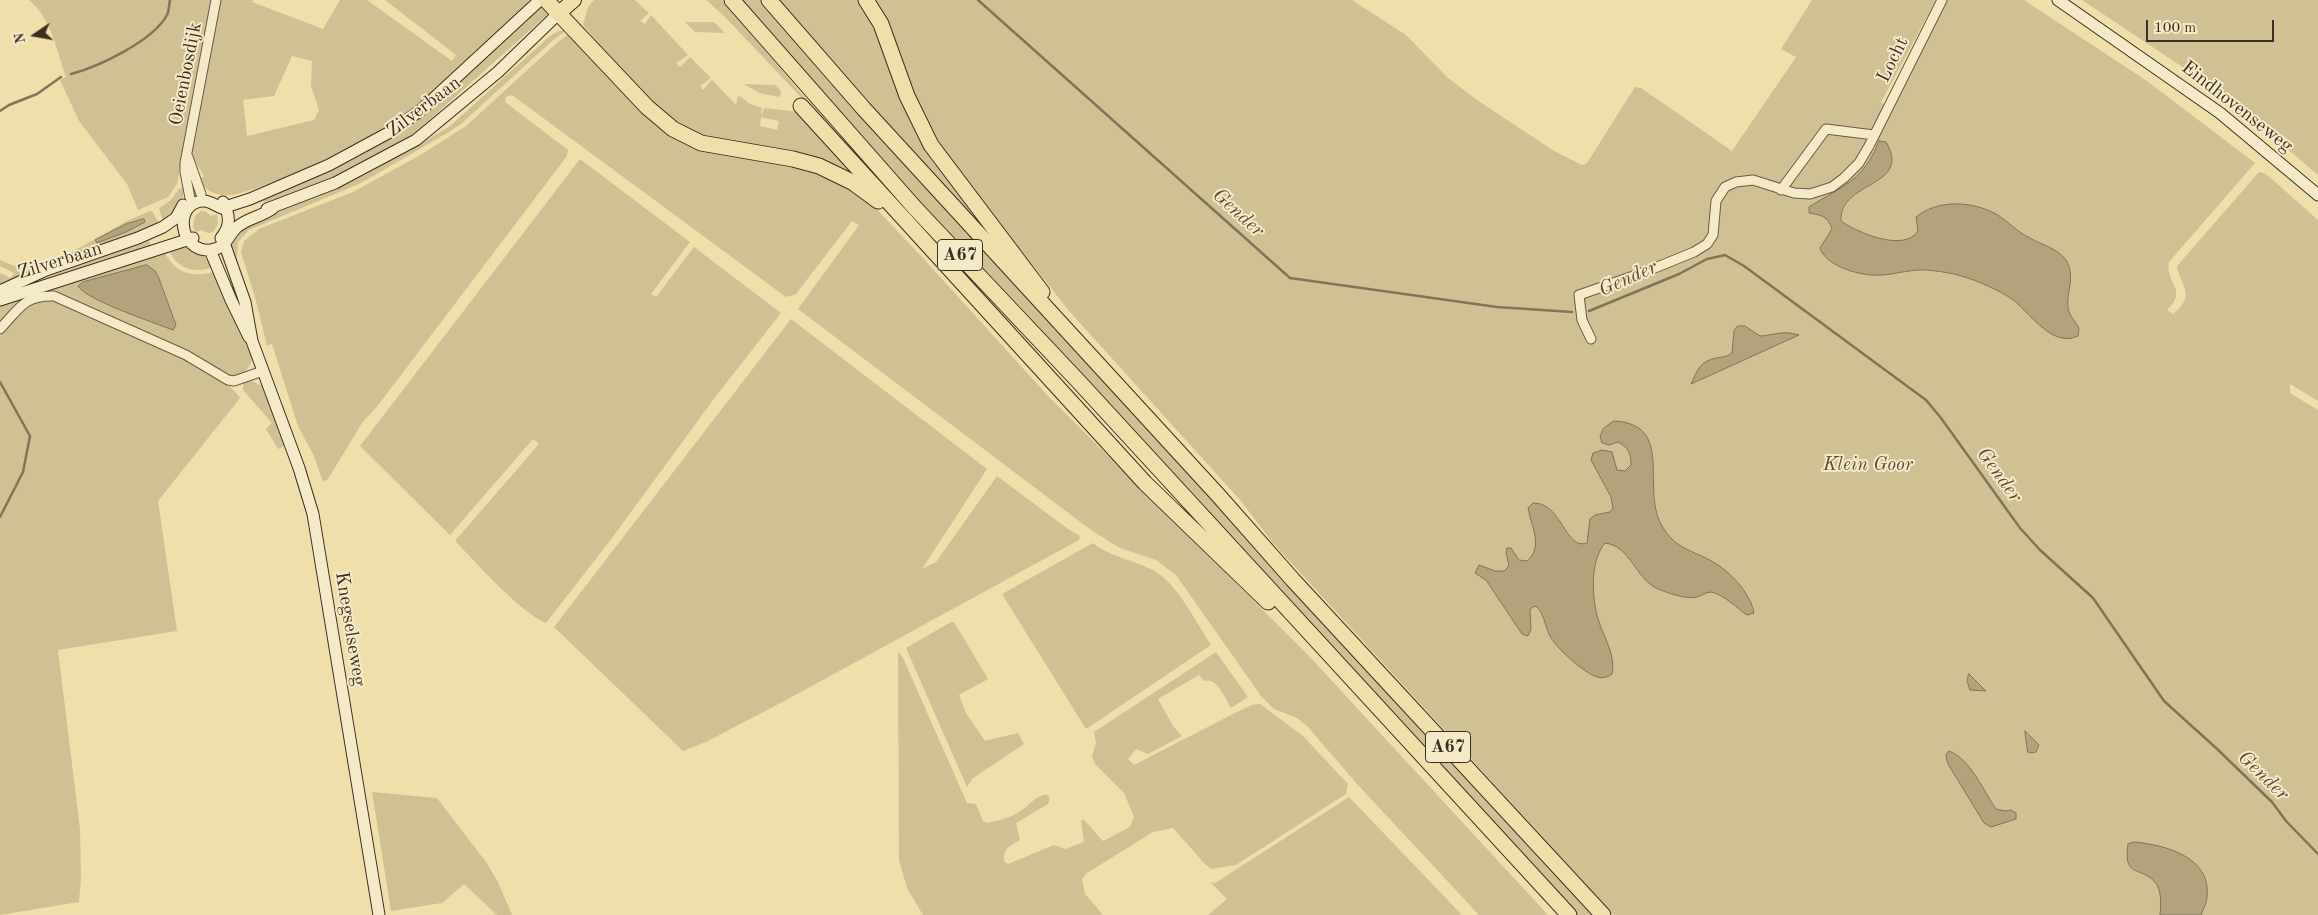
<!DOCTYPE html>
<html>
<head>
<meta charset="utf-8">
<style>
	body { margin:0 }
	#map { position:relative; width:2318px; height:915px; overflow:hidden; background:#eedfab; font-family:"Old Standard TT",serif }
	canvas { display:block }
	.north { position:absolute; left:10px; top:10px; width:50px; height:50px; -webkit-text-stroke:4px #f4eac8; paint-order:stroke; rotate:258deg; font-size:14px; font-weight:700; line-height:20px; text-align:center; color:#3d2e24 }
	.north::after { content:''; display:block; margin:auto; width:18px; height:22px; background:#3d2e24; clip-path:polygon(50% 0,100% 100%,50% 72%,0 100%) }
	.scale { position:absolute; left:2146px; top:20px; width:128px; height:22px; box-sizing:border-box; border:2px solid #3d2e24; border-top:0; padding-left:6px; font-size:15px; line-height:18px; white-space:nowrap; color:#3d2e24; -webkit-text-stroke:4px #f4eac8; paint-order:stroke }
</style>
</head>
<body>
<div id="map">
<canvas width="2318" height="915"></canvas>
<div class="north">N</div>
<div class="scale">100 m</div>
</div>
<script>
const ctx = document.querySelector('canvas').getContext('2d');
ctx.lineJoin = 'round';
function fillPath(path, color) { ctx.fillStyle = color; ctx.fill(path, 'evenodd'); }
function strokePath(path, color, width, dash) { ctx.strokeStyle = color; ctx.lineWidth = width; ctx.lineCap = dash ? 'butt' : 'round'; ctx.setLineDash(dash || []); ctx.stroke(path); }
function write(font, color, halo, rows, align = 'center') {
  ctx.font = font + ' "Old Standard TT",serif'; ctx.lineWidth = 4; ctx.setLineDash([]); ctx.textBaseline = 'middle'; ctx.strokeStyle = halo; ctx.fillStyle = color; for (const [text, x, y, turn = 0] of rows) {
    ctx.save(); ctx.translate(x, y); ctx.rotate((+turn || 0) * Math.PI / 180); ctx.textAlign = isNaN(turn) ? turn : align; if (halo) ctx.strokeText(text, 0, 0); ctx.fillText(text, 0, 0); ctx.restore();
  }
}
fillPath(new Path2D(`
	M29 0H212L177 184 168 197 138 210 127 184 79 121 60 80 66 77C57 52 51 17 29 0Z
	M218 0H253L252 2 323 29 340 0H367L452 61 456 55 385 0H529L527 5C492 37 458 72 421 103 377 139 322 166 268 184 244 192 218 206 199 181L204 176 191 155 192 141 207 75ZM292 56 312 61 311 86 319 110 314 120 247 136 243 100 274 96Z
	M594 0H635L649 13 640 21 645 24 651 15 688 55 676 63 680 67 690 57 711 78 700 86 703 90 712 80 736 105 738 95 750 104 762 108 760 126 777 130 779 121 761 117 764 108 801 112 872 188C825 163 770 159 719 143 661 124 622 68 583 25L588 7Z
	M706 0H722L835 133 724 16Z
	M741 0H762L1597 915H1577L1024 311 922 204 849 124Z
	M779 0H861L904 97 1003 250 897 135Z
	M875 0H1352L1406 35 1447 77 1477 100 1554 151 1582 165 1587 163 1635 87 1641 88 1732 151 1796 57 1781 49 1812 0H1936L1881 102 1891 110 1945 0H2024L2147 81 2255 163 2169 262C2165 284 2189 289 2167 310L2173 314C2198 294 2179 285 2177 266L2259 172 2266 174 2318 220V401L2290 384V393L2318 410V915H1614L1272 542 1241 501 1070 312 948 159 912 88 897 45 886 18Z
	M2082 0H2318V175L2284 146 2287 139 2284 136 2278 139 2195 76 2197 72 2195 70 2190 72Z
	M541 7 548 14 408 139 353 171 265 206 262 197 322 174 447 94Z
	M685 22H714L725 33 695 32Z
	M567 30 552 41 461 124 449 132 361 183 249 230 238 242 237 258 233 260 232 245 239 231 274 213 359 178 449 127 550 36 558 31Z
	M573 31 646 115 678 140 706 151 792 163 845 183 866 198 922 257 1048 396 1309 656 1548 915H1479L1357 784 1307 726 1297 718 1274 709 1261 696 1176 575 1156 560 1120 548 1091 530 798 309 859 225 852 221 796 294 786 297 512 95 506 97 505 102 568 150 567 156 379 404 362 423 328 479 323 482 314 456 298 426 272 344 267 346 255 297 241 252 244 241 259 229 353 192 422 154 466 126 558 42Z
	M744 84 775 85 781 91 780 97 759 93Z
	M580 159 690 242 651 294 656 297 694 247 781 313 716 396 609 542 546 623C518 611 478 564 455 541L539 444 533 439 450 535 360 446Z
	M185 186C184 201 174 212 163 222L159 208 170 201 179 189Z
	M150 211 153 212 159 224 0 288V273L11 278 14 273 0 266V260L17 267H38L52 263 125 222Z
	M201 211 206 212 211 216 217 214 218 224 213 232 208 233 201 230 195 232 193 226 195 216Z
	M149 241 152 248 0 294Z
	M182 246 201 253 214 267C194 274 177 269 168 249Z
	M164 251C174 273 193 279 216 271L252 358C250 372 238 379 225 375L166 342 58 294 49 292 0 323V303ZM158 276 176 325 173 330 83 292Z
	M58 300C94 316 225 369 240 398L158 501 177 631 58 650 80 829 81 877 79 902 0 915V336C22 310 22 301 58 300Z
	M791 319 987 469 922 569 936 562 997 476 1068 529 1080 536 1079 540 788 699 706 742 683 751 554 627Z
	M249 380 265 387 287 445 278 449 266 429 272 423 243 390V382Z
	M1093 543C1112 558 1136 560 1156 572 1178 585 1197 624 1211 645L1086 729 1002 594Z
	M951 622H954L988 679 959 695 966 713 985 741 1018 733 1024 744 972 779 967 787 906 648Z
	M898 651 903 658 967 803 976 804 983 821 988 823C999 820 1013 817 1022 810 1031 803 1035 797 1046 794L1050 798 1048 804 1016 823 1020 840C1010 846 1003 848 1004 861L1008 864 1054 845 1065 849 1084 842 1081 821 1084 820 1103 841 1130 827 1134 817 1124 793 1095 764 1092 756 1096 743 1094 732 1216 652 1248 697 1231 708C1225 698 1217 677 1204 681L1199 675 1158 699 1173 726 1182 736 1148 754 1136 749 1128 759 1134 765 1235 713 1252 705 1260 704 1303 736 1348 784 1346 794 1236 865 1211 869 1205 864 1173 828 1153 832 1087 873 1082 879 1085 894 1103 915H923L907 888 899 860Z
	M372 792 437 798 486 862 498 882 512 915H497L464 884 442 903 391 911Z
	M1349 797 1462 915H1208L1227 899 1210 882 1215 883Z`), '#d0c194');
const water = new Path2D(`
	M1879 141 1886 142C1913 188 1839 180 1841 221 1856 232 1904 253 1918 231L1916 217C1938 199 1972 201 1996 214 2008 221 2017 232 2030 238 2042 245 2057 248 2066 260 2077 278 2064 294 2069 312 2071 318 2077 323 2079 328L2078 336C2051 349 2029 310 2009 297 1992 287 1974 279 1954 274 1945 272 1936 271 1927 270 1912 269 1897 274 1882 275 1863 277 1826 267 1820 248L1832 229C1828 216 1821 215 1809 213V207C1842 186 1863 182 1879 141Z
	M144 219 145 222 126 232 97 243 95 240 126 224Z
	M147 265 155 271 158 276 176 325 173 330C155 323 86 300 78 286L83 282Z
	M1738 326H1745L1760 336C1776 335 1782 330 1799 335L1691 384C1697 371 1700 361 1716 358 1722 357 1727 357 1732 353L1734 331Z
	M1614 421C1675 424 1641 486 1661 524 1676 552 1696 550 1718 565 1734 576 1751 595 1754 613L1747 615C1737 608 1723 594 1711 592 1705 592 1702 596 1697 597 1687 600 1664 592 1656 588 1635 577 1630 546 1605 543 1589 562 1592 601 1599 622 1605 639 1616 657 1612 674 1607 677 1603 679 1597 677 1584 673 1556 648 1550 636 1545 627 1544 611 1535 606L1530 609 1531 629 1528 636 1522 634 1486 580 1475 573 1479 565 1495 571H1504L1509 566 1506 553 1507 548H1511L1519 560 1527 561C1544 547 1531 526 1528 508L1533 503C1562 502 1565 551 1587 543L1590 519 1595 515 1610 512 1613 508 1611 497 1591 460 1593 453 1602 450 1612 452 1617 470 1625 471 1631 465C1631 454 1629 448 1618 442L1609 445 1602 443 1600 437 1603 429Z
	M1969 674 1986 691 1970 690 1967 681Z
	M2025 731 2039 745 2036 752 2032 753 2028 752Z
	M1949 751C1970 758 1984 792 1996 809L2005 811 2011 810 2016 813V819L1991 827 1984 823 1948 764 1946 756Z
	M2135 842C2165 845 2212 857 2207 897 2207 903 2203 909 2201 915H2160C2161 905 2162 889 2154 881 2139 866 2123 878 2128 844Z`);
fillPath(water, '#b2a37d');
strokePath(water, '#837459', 1);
strokePath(new Path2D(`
	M978 0 1290 278 1497 307 1572 312
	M71 74C98 67 153 41 167 15 169 11 169 5 170 0
	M0 111 9 105 37 94 61 77
	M1589 311 1679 274 1707 259 1725 255 1744 266 1926 400 1941 418 2020 528 2040 550 2093 598 2164 701 2215 747 2272 802 2286 821 2318 854
	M0 382 30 436 23 472 0 517`), '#837459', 2.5);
const street = new Path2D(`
	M188 157 201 194
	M1781 190 1826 129 1874 135
	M190 198 185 172V163L216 0
	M0 329C19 309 24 295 54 296L186 355 228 380 234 381 263 371
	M1591 339 1582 320 1579 295 1645 272 1694 252 1707 244 1713 235 1716 201 1725 187 1736 182 1753 180 1794 193 1810 194 1832 187 1844 178 1859 163 1869 146 1942 0`);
const secondary = new Path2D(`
	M2058 0 2220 113 2318 195
	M273 208C262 217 246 218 236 228 227 237 226 248 211 250 178 253 173 201 204 201 210 201 216 206 222 208L250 199 329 165 390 132 421 110 540 0
	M267 209 335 183 416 140 498 72 559 13
	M222 237 245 302 252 341 299 468 313 514 379 915
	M221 238C231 226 230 215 223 202
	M210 250 231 300 249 337
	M0 291 46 270 138 238 163 227 176 218 183 205
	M0 300 193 238`);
const primary = new Path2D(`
	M559 13 574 0`);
const highway = new Path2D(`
	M546 0 647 107 673 129 701 143 793 159 819 166 852 182 878 201
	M732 0 915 208 1080 383 1569 915
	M769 0 864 109 1218 495 1293 580 1603 915
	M866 0 881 24 907 96 931 145 1042 292
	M801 106 1145 483 1268 602`);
strokePath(street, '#695a46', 11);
strokePath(secondary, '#3d2e24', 13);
strokePath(primary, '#3d2e24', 16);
strokePath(highway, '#3d2e24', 17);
strokePath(street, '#f4eac8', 9);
strokePath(secondary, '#f4eac8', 11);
strokePath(primary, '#eedfab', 14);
strokePath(highway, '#eedfab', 15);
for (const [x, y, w] of [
	[960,255,45],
	[1448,747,45]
]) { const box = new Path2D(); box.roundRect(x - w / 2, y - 15.5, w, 31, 4); ctx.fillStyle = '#f4eac8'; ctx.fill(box); strokePath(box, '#3d2e24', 1); }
write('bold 18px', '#3d2e24', null, [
	["A67",960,255],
	["A67",1448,747]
]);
write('19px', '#3d2e24', '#f4eac8', [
	["Locht",1893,60,-64],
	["Oeienbosdijk",186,74,-79],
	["Zilverbaan",424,107,-37],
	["Eindhovenseweg",2237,107,38],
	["Zilverbaan",60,261,-17],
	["Knegselseweg",350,629,81]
]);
write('italic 19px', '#5a4b3a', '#f4eac8', [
	["Klein Goor",1868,465]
]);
write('italic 20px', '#5a4b3a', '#f4eac8', [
	["Gender",1238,213,42],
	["Gender",1628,279,-24],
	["Gender",1999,475,54],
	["Gender",2263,776,44]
]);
</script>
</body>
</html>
